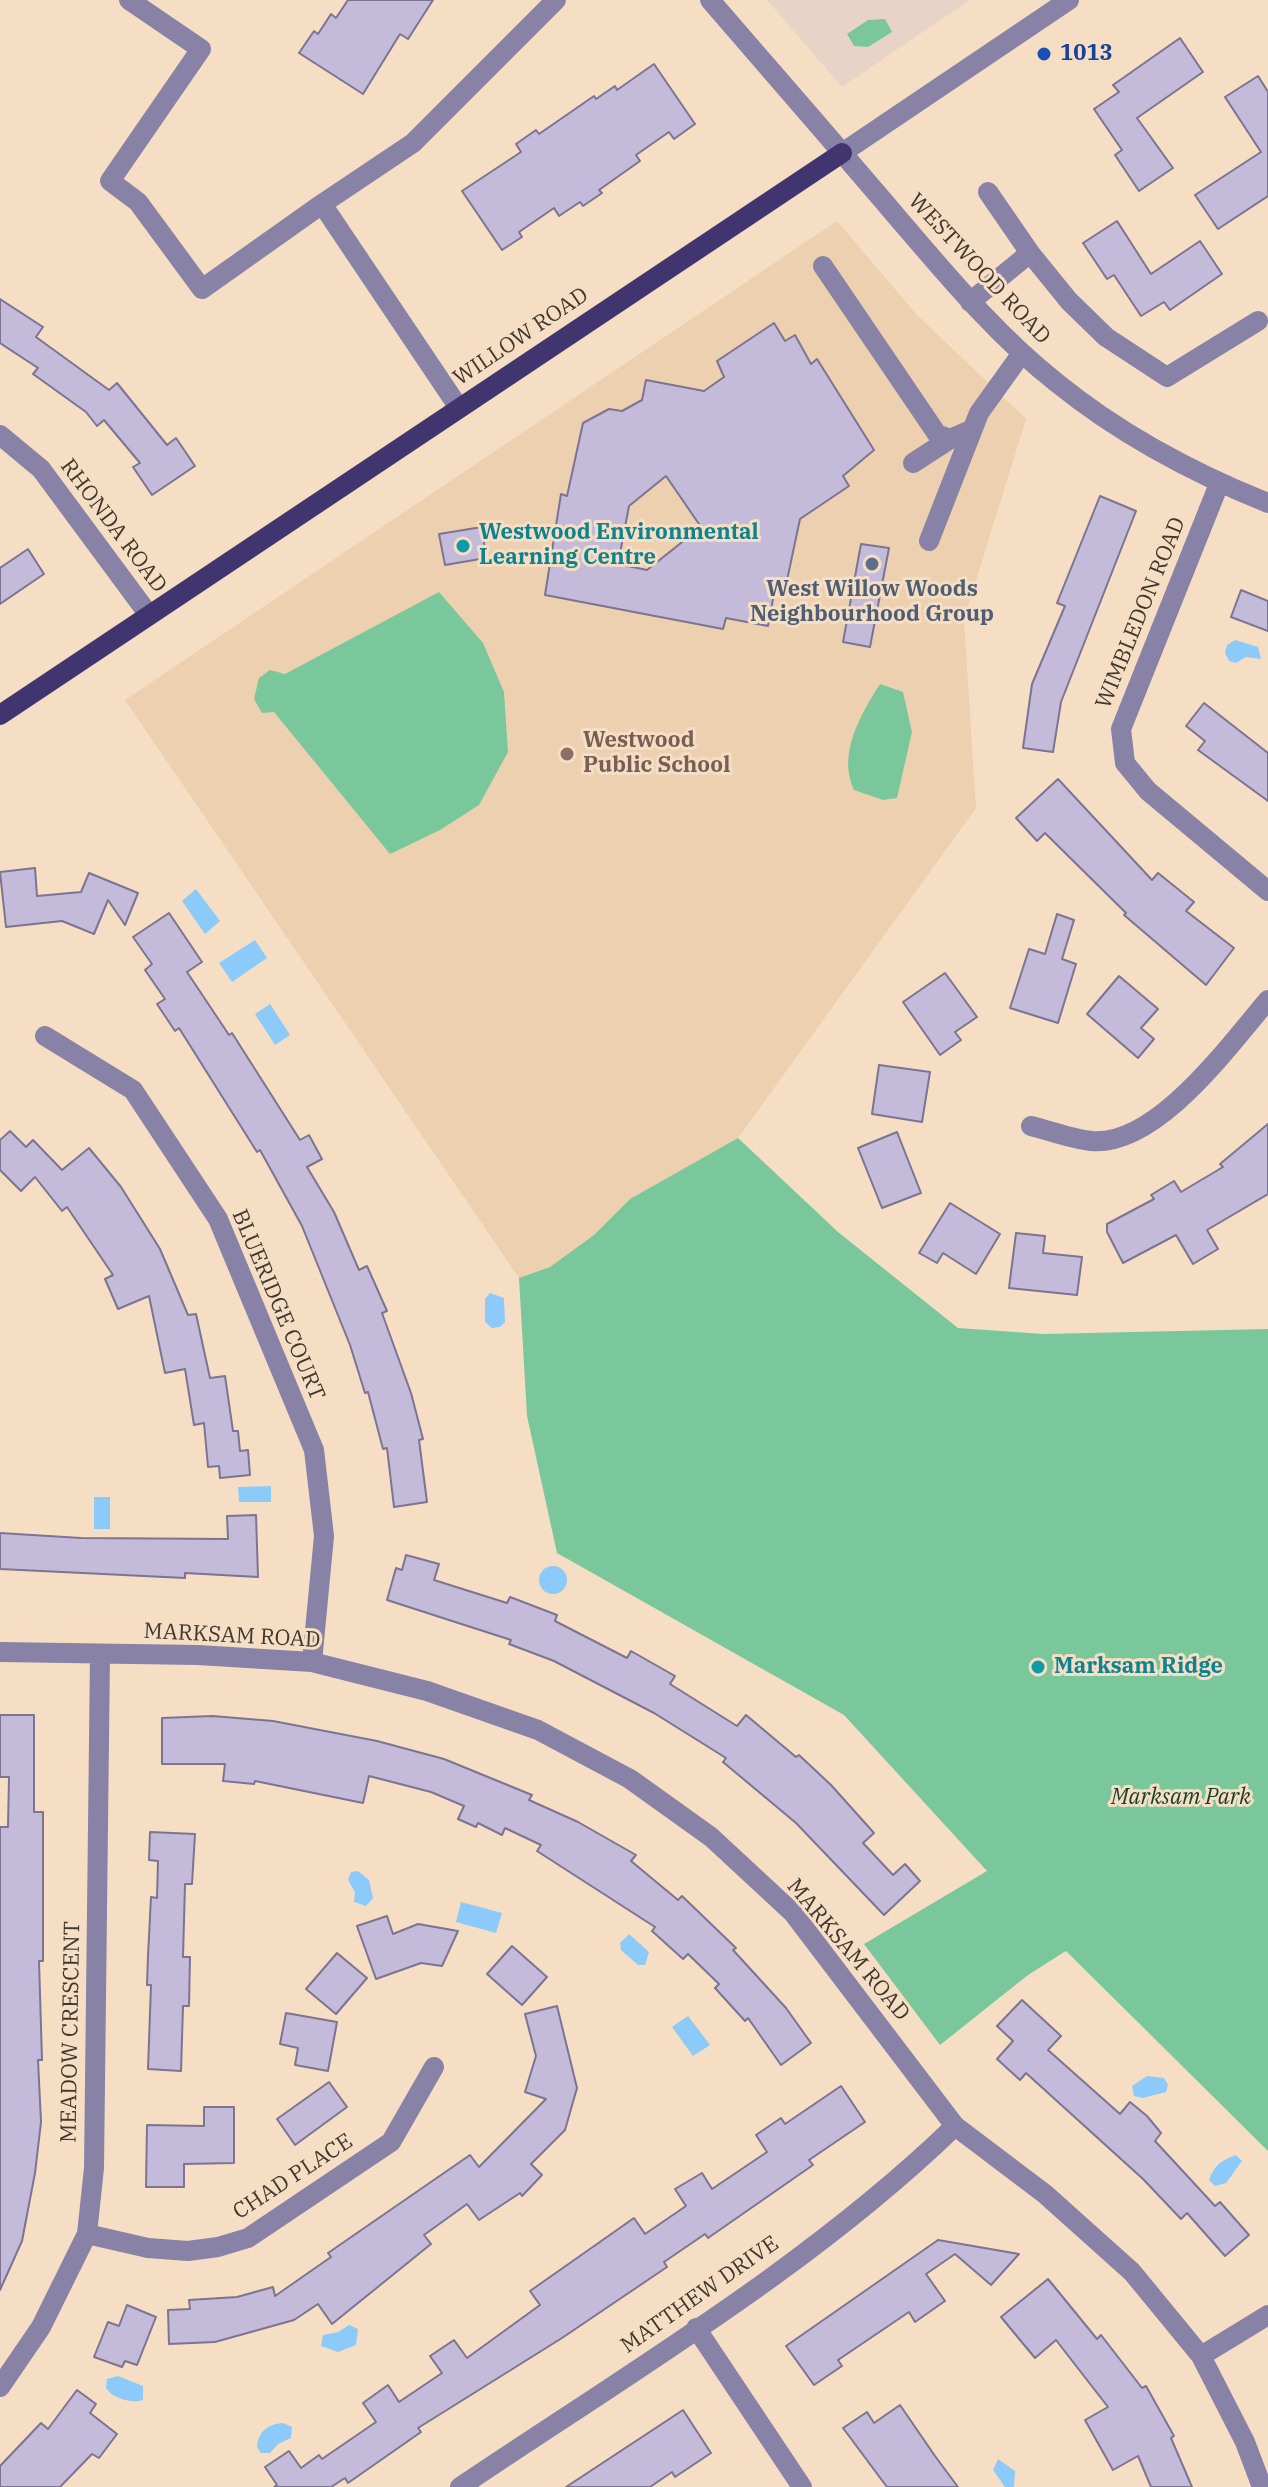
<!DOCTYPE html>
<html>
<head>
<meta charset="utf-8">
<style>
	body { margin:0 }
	canvas { display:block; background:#f5dec4 }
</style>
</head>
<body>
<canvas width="1268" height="2487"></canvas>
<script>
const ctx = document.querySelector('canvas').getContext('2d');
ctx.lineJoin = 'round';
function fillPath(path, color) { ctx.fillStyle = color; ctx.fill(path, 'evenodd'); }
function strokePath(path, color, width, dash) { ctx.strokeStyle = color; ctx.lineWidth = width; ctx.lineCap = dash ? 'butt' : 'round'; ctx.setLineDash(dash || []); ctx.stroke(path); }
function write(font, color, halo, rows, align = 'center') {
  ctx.font = font + ' "IBM Plex Serif",serif'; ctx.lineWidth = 6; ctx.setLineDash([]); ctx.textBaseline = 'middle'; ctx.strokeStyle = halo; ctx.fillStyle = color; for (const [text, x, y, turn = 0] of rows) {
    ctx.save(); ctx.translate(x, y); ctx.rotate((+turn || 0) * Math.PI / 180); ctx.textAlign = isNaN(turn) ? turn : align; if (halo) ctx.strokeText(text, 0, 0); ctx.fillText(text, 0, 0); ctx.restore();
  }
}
fillPath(new Path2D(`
	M767 0H970L842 87Z`), '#e8d4c6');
fillPath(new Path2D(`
	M837 221 917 315 1026 419 964 619 976 808 738 1138 630 1199 594 1235 550 1267 519 1278 125 700Z`), '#ecd0b0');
fillPath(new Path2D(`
	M885 19 892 32 868 47 854 46 847 34 868 20Z
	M439 592 483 643 504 692 508 752 479 805 440 830 390 854 274 712 262 713 254 699 259 678 270 670 285 674Z
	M880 684 903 692 912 732 897 798 883 800 854 790C837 754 861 714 880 684Z
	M738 1138 838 1232 958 1328 1043 1334 1268 1329V2151L1066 1951 1069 1949 1028 1975 940 2045 864 1944 987 1871 844 1715 557 1553 527 1416 519 1278 550 1267 594 1235 630 1199Z`), '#7bc79c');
fillPath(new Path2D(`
	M1235 640 1258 647 1261 659 1246 657 1236 663 1229 661 1225 653 1227 645Z
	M196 889 220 921 205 934 182 901Z
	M255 940 267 958 232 982 219 963Z
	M270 1004 290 1035 275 1045 255 1014Z
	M490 1293 504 1298 505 1322 500 1327 492 1328 485 1322V1299Z
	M271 1486V1502H239L238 1487Z
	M94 1497H110V1529H94Z
	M539 1580a14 14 0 1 1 28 0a14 14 0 1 1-28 0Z
	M358 1871 369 1880 373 1898 366 1906 354 1902 355 1892 348 1880 351 1872Z
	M461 1902 502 1913 496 1933 456 1922Z
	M629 1934 649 1952 645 1965H638L621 1950 620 1943Z
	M688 2016 710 2045 693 2056 672 2027Z
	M1147 2076 1164 2078 1168 2085 1166 2092 1143 2098 1134 2096 1132 2086Z
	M1236 2155 1242 2161 1226 2183 1215 2186 1209 2180C1214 2165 1222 2160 1236 2155Z
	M349 2325 358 2329 356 2345 338 2352 321 2346 323 2335 338 2332Z
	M118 2376 143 2386V2400C132 2404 112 2398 106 2388L107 2379Z
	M283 2423 292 2427 291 2438 278 2444 270 2453H261L257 2447C258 2432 268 2424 283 2423Z
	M998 2459 1015 2471 1014 2487H1005L993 2470Z`), '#8bcaf9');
const building = new Path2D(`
	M348 0H433L408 39 400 34 363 94 299 53 314 31 318 34 331 14 336 18Z
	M1180 38 1203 72 1137 118 1173 168 1139 191 1115 155 1122 150 1094 109 1119 92 1113 85Z
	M654 64 695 124 674 139 669 132 636 155 640 161 599 190 602 193 583 206 580 202 559 216 554 208 519 232 522 237 502 250 462 191 521 152 516 144 536 130 539 134 594 96 596 99 615 86 617 90Z
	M1258 76 1268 92V196L1218 229 1195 195 1261 152 1225 97Z
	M1117 221 1151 274 1200 241 1222 274 1170 310 1164 302 1141 316 1114 275 1107 279 1083 243Z
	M0 299 43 327 36 337 109 390 117 383 167 445 176 438 195 466 152 495 133 467 140 463 104 420 97 426 86 412 33 374 38 368 0 343Z
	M774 323 785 341 795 335 811 364 817 359 874 450 843 476 849 486 800 519 786 585 776 583 768 626 726 618 723 629 545 595 561 494 567 496 583 423 609 409 622 411 642 400 646 380 704 391 724 377 717 361ZM666 476 701 527 647 570 618 564 629 506Z
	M1100 496 1136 511 1061 702 1053 752 1023 748 1032 684 1065 606 1057 603Z
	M482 527 486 558 445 565 439 534Z
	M861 544 889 548 870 647 843 642Z
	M28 549 44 574 0 604V568Z
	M1241 590 1268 601V631L1231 617Z
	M1204 703 1268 753V801L1198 750 1205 741 1186 726Z
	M1058 779 1152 880 1158 873 1194 902 1186 911 1234 948 1206 985 1124 915 1126 913 1045 833 1037 841 1016 818Z
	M35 868 37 896 81 892 89 873 138 893 125 925 108 900 94 934 62 921 6 927 0 872Z
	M169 913 202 962 187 972 229 1035 232 1033 300 1140 309 1135 322 1159 307 1167 334 1212 359 1270 367 1266 387 1311 382 1313 411 1393 423 1439 419 1440 427 1502 394 1507 387 1448 383 1449 368 1392 365 1393 350 1345 302 1226 260 1150 257 1152 179 1028 175 1031 157 1004 165 999 145 970 152 964 133 937Z
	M1057 914 1074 920 1062 959 1076 964 1058 1023 1010 1008 1029 949 1045 954Z
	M945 973 977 1017 955 1032 961 1040 940 1055 903 1002Z
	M1119 976 1158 1009 1141 1028 1154 1039 1138 1058 1087 1014Z
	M879 1065 930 1072 922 1122 872 1114Z
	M1268 1124V1194L1207 1230 1218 1249 1193 1264 1176 1235 1123 1263 1107 1232V1224L1154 1199 1151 1195 1174 1181 1181 1192 1223 1167 1220 1164Z
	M10 1131 26 1147 33 1140 62 1170 89 1148 121 1187 160 1249 188 1315 196 1314 210 1378 225 1376 233 1431H238L240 1451 248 1450 250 1475 220 1478 219 1466 208 1467 204 1423 194 1425 185 1369 165 1373 149 1296 118 1309 105 1279 113 1275 67 1207 62 1211 35 1177 21 1191 0 1170V1140Z
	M897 1132 921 1193 882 1208 858 1148Z
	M950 1203 1000 1234 976 1274 943 1253 937 1263 919 1253Z
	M1016 1233 1045 1236 1043 1253 1082 1257 1077 1295 1009 1288Z
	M256 1515 258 1577 185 1573V1578L0 1569V1533L81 1538 228 1539 227 1516Z
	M406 1555 439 1564 434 1580 507 1603 510 1597 557 1615 555 1621 627 1658 631 1651 675 1676 670 1684 737 1726 746 1715 796 1757 799 1755 831 1785 874 1833 863 1843 893 1875 905 1864 920 1881 884 1915 796 1823 723 1762 726 1758 654 1713 554 1661 509 1644 511 1640 387 1600 396 1568 402 1570Z
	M0 1715H34V1812H43V1961H39L42 2060H38L41 2122 35 2173 22 2241 0 2290V1827H8L9 1777H0Z
	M212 1716 273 1721 377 1741 444 1759 532 1795 529 1800 578 1822 636 1855 631 1861 678 1900 682 1896 736 1948 733 1950 786 2008 811 2043 781 2065 748 2018 745 2021 715 1988 719 1984 688 1954 683 1959 652 1931 655 1927 537 1851 541 1845 505 1828 502 1835 478 1823 476 1827 458 1819 464 1806 431 1792 369 1776 363 1803 255 1781 254 1784 223 1781 225 1764H162V1718Z
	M150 1832 195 1834 192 1884H185L183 1957H190L189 2006H183L181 2071 148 2069 151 1985H147L148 1956 151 1897 157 1898 158 1861 149 1860Z
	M387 1916 393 1934 418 1924 458 1931 442 1966 421 1963 376 1979 357 1926Z
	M512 1946 547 1977 522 2005 487 1974Z
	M337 1953 367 1978 336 2014 306 1989Z
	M1022 2000 1061 2036 1048 2050 1120 2114 1130 2102 1147 2116 1161 2133 1155 2141 1215 2206 1220 2202 1249 2235 1225 2256 1187 2213 1181 2219 1143 2179 1026 2073 1020 2080 997 2059 1013 2041 997 2026Z
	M557 2006 577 2088 565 2130 531 2164 542 2175 522 2196 520 2193 479 2220 467 2204 424 2235 431 2244 332 2324 318 2304 294 2320 215 2342 169 2344 168 2310 190 2309 189 2300 237 2297 273 2287 275 2296 331 2257 328 2253 470 2155 479 2167 546 2099 525 2092 536 2056 525 2014Z
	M286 2013 337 2022 328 2071 295 2065 298 2048 280 2044Z
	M329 2082 347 2107 295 2145 277 2119Z
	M841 2086 865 2122 809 2160 813 2165 708 2238 705 2234 664 2262 667 2267 562 2338 418 2428 421 2432 348 2483 345 2478 331 2487H274L277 2485 265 2467 289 2451 301 2468 319 2455 322 2459 376 2422 363 2403 388 2385 399 2402 442 2373 430 2356 454 2340 467 2358 540 2305 530 2291 634 2218 645 2234 686 2206 675 2189 702 2173 712 2189 767 2152 756 2135 781 2118 785 2124Z
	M204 2107H234V2163L184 2164V2187H146L147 2125 204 2126Z
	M938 2240 1019 2254 991 2285 955 2254 926 2274 945 2301 915 2322 909 2312 838 2360 842 2366 814 2385 786 2346Z
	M1048 2279 1097 2339 1101 2335 1142 2388 1146 2386 1174 2436 1171 2438 1192 2487H1151L1138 2456 1113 2470 1085 2420 1108 2407 1056 2340 1035 2358 1001 2317Z
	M127 2305 156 2317 137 2365 125 2361 122 2367 94 2357 108 2322 119 2326Z
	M77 2390 96 2404 90 2413 117 2434 99 2458 92 2454 60 2487H0V2466L41 2423 48 2429Z
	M900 2405 935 2456 958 2487H887L843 2428 867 2412 874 2423Z
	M683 2410 711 2453 675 2477 672 2472 650 2487H566Z`);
fillPath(building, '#c3bbd9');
strokePath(building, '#7c7490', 2);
strokePath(new Path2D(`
	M129 0 201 49 110 181 138 202 202 289 322 204
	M710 0C772 72 835 144 897 217 947 275 996 335 1057 383 1120 434 1193 473 1268 503
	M842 153 1069 0
	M988 192 1030 253
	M823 266 937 434 950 439 971 430
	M970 302 1030 253 1069 301 1106 337 1167 377 1258 321
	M459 408 322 204 413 143 556 0
	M0 435 41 469 149 615
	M913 463 950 439
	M1219 484 1121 729 1125 763 1148 791 1268 891
	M929 541 979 413 1022 353
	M45 1036 133 1090 218 1219 314 1450 324 1536 312 1662
	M1031 1126C1051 1131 1072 1139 1091 1141 1157 1147 1230 1044 1268 1000
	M0 1652 198 1655 312 1662 427 1691 538 1730 630 1779 711 1837 793 1913 955 2126 1045 2194 1132 2272 1201 2356 1245 2442 1262 2487
	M87 2234 148 2248 188 2251 218 2247 248 2238 391 2142 434 2067
	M696 2328 802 2487
	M1201 2356 1268 2315
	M0 2387 41 2327 87 2234 94 2168 100 1654
	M460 2487C626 2375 812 2265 955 2126`), '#8883a6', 20);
strokePath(new Path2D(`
	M0 715 842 153`), '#413570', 20);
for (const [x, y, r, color] of [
	[1044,54,8,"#1a4fb4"],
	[463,546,8,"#0f9aa8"],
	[872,564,8,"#5c6f8a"],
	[567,754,8,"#8d6e63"],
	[1038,1667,8,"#0f9aa8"]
]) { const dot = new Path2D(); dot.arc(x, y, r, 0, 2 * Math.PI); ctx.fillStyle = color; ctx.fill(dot); strokePath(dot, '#f5dec4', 3); }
write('bold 22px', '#164399', '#f5dec4', [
	["1013",1060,54]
], 'left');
write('22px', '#40372d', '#f5dec4', [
	["WESTWOOD ROAD",979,269,47],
	["WILLOW ROAD",521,337,-34],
	["RHONDA ROAD",113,526,53],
	["WIMBLEDON ROAD",1141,613,-68],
	["BLUERIDGE COURT",278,1305,67],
	["MARKSAM ROAD",232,1636,3],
	["MARKSAM ROAD",848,1950,50],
	["MEADOW CRESCENT",71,2032,-89],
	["CHAD PLACE",293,2177,-33],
	["MATTHEW DRIVE",700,2295,-35]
]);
write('bold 22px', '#0d838f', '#f5dec4', [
	["Westwood Environmental",479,533],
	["Learning Centre",479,558],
	["Marksam Ridge",1054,1667]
], 'left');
write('bold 22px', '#4e5e75', '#f5dec4', [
	["West Willow Woods",872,590],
	["Neighbourhood Group",872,615]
]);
write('bold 22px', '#785e54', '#f5dec4', [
	["Westwood",583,741],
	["Public School",583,766]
], 'left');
write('italic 22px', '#173f2a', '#f5dec4', [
	["Marksam Park",1181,1798]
]);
</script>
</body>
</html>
